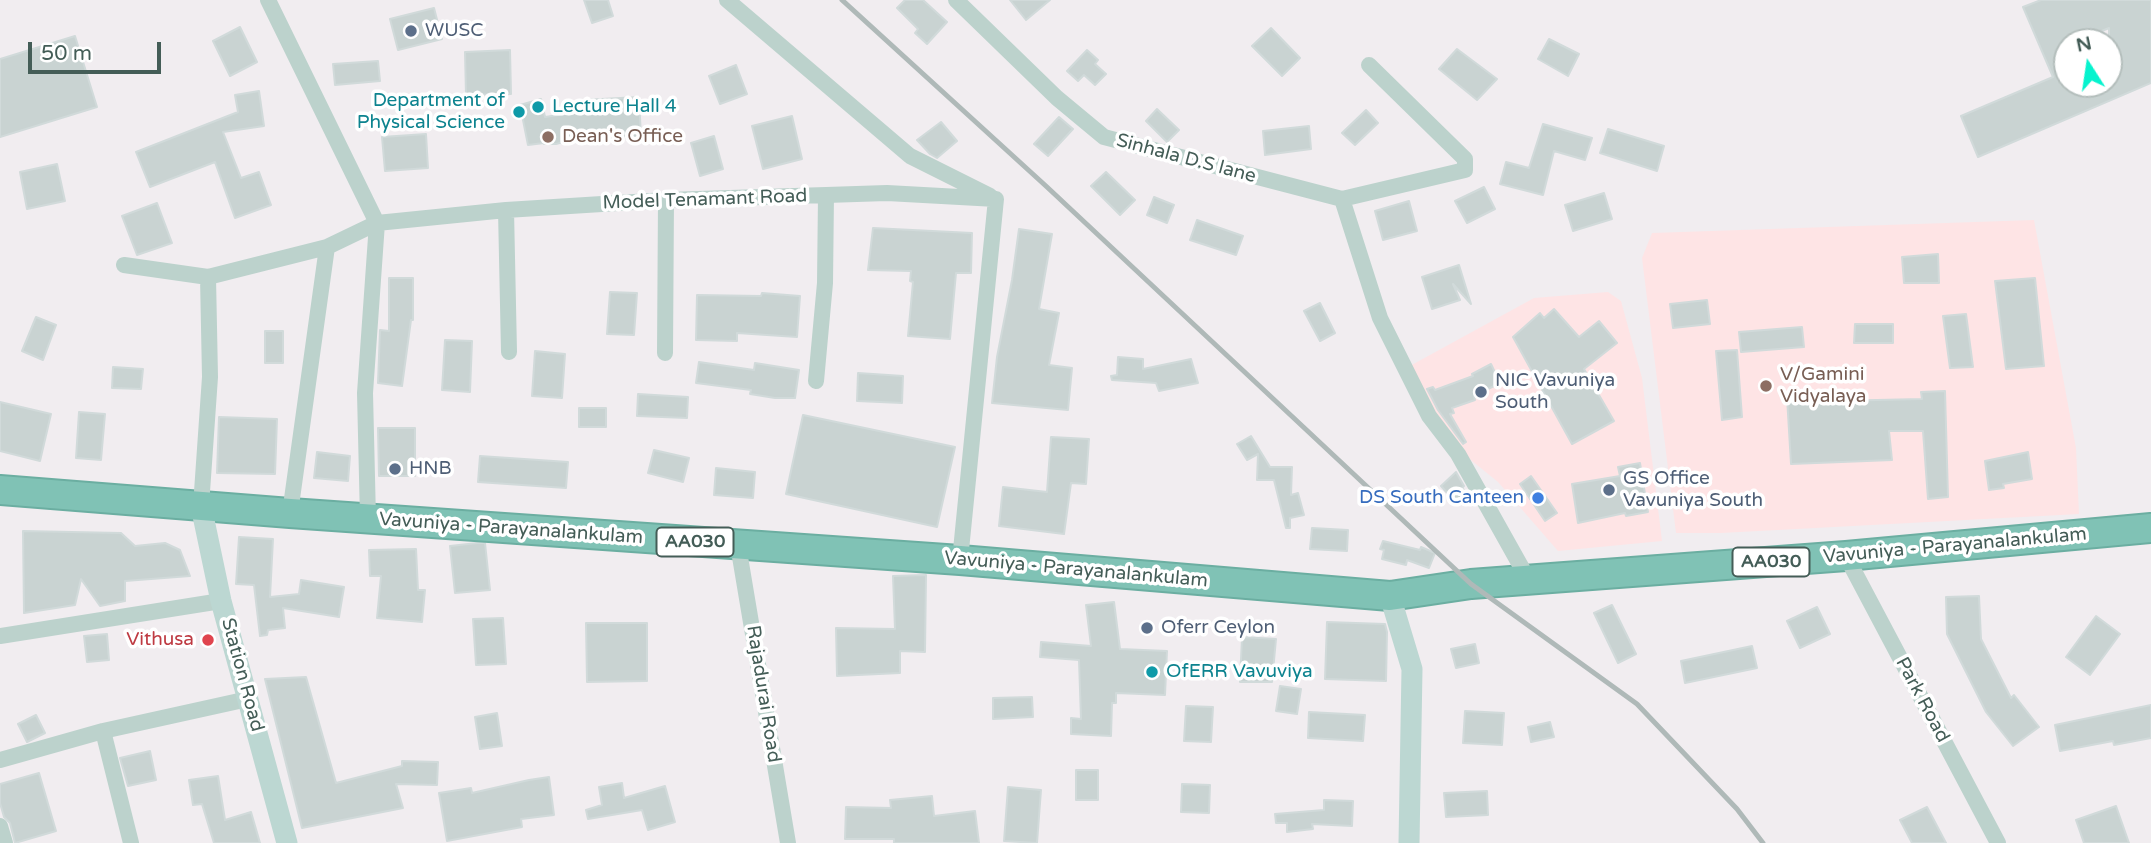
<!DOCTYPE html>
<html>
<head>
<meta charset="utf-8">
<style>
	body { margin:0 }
	#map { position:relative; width:2151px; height:843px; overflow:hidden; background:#f1edf0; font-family:"Varela Round",sans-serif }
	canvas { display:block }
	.north { position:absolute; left:2053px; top:28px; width:70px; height:70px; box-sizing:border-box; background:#fff; border:2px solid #b4bebc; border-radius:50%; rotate:348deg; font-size:19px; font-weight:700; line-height:28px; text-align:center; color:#445d57 }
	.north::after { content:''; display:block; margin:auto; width:24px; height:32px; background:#06f3ce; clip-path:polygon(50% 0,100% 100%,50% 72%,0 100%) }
	.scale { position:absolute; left:28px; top:42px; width:133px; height:32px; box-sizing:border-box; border:4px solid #445d57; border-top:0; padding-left:9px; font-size:21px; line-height:24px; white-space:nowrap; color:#445d57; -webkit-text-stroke:5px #fff; paint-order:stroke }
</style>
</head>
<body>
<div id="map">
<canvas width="2151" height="843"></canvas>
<div class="north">N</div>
<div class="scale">50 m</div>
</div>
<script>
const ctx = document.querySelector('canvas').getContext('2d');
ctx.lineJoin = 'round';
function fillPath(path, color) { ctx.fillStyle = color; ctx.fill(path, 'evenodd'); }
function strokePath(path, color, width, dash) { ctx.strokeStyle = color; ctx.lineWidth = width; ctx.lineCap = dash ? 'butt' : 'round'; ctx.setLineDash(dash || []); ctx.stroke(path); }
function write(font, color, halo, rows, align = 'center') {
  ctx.font = font + ' "Varela Round",sans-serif'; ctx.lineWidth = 7; ctx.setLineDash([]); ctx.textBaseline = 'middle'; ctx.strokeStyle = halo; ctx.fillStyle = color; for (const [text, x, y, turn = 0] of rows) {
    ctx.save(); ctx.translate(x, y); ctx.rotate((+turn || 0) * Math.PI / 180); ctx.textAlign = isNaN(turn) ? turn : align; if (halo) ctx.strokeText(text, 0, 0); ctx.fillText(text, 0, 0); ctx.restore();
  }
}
fillPath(new Path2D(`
	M2034 220 2076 448 2079 514 1721 533H1676L1642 258 1652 233Z
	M1608 292 1621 301 1642 378 1662 541 1558 551 1498 482 1456 448 1408 367 1534 298Z`), '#fee4e5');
const building = new Path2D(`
	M584 0H608L613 16 592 23Z
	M905 0H923L947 22 927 44 915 33 918 29 897 8Z
	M1010 0H1050L1026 20Z
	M2041 0H2151V83L1978 157 1961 116 2053 77 2023 7ZM2109 28V84H2067V42H2076Z
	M434 8 442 39 398 50 390 19Z
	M240 27 257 62 230 76 213 41Z
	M1271 28 1300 58 1282 76 1252 46Z
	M75 36 97 107 0 137V59Z
	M1549 39 1579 54 1568 76 1538 59Z
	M1457 49 1497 79 1477 100 1439 69Z
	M510 50 511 94 466 95 465 52Z
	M1087 50 1098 60 1095 64 1106 74 1095 85 1084 75 1078 81 1067 71Z
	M378 61 380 81 335 85 333 64Z
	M736 65 747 94 720 104 709 76Z
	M259 91 264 126 223 132 241 178 259 172 271 205 235 218 215 162 150 187 136 152 238 112 235 95Z
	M639 97 641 137 585 140V136L556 144H544V143L528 145 520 105 541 99 545 117 584 111 583 100Z
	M1157 109 1179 130 1167 142 1146 121Z
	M1366 110 1378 123 1355 145 1342 133Z
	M792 116 802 159 763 169 752 126Z
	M1059 117 1073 129 1048 156 1034 144Z
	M941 122 957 141 937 158 930 154 917 140Z
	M1543 124 1592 138 1585 160 1554 151 1543 195 1500 184 1506 162 1529 168Z
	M1309 126 1311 149 1265 155 1263 131Z
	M1608 129 1664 146 1657 171 1600 153Z
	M426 134 428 168 385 171 382 137Z
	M714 136 723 169 700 176 691 143Z
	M57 164 65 201 27 209 20 172Z
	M1106 172 1135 200 1120 215 1091 186Z
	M1484 187 1495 209 1467 223 1455 201Z
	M1604 193 1612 219 1573 231 1565 205Z
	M1154 197 1174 205 1167 223 1147 215Z
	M1409 201 1417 231 1383 240 1375 211Z
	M157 203 172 243 137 255 122 216Z
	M1197 220 1243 236 1236 255 1190 240Z
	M873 228 972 233 971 273H956L950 339 908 336 913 282 910 281 911 271 868 270Z
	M1019 229 1052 234 1039 309 1059 313 1049 365 1072 368 1068 410 992 403 997 357 1012 280Z
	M1938 254 1939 283H1904L1902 257Z
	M1459 265 1471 304 1453 284 1460 300 1432 309 1422 277Z
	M389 278H413V320H411L402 386 378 383 380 330 389 331Z
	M2035 278 2044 366 2006 369 1995 281Z
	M610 292 637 293 634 335 607 334Z
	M762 293 800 296 797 337 737 333V341L696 340 697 295 761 296Z
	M1707 300 1710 324 1673 328 1670 304Z
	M1320 303 1335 333 1320 341 1304 311Z
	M1554 309 1579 337 1599 321 1617 343 1584 369 1614 421 1572 444 1513 337 1540 313 1544 318Z
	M1966 314 1973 367 1950 368 1943 316Z
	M36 317 56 325 43 360 22 351Z
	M1855 324H1893V343H1854Z
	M1802 327 1804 347 1741 352 1739 332Z
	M265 331H283V363H265Z
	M445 340 472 341 470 392 442 390Z
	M1737 350 1742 417 1722 420 1716 351Z
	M535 351 565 354 562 398 532 396Z
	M1118 357 1143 359V369L1191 359 1198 383 1159 391 1156 383 1112 380 1111 376 1117 375Z
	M699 362 754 370 755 363 799 370 795 398H775L750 394 751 390 696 383Z
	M1491 364 1500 383 1474 396 1475 400 1452 408 1454 413 1450 414 1466 442 1463 444 1438 410 1427 389 1433 387 1435 390 1473 376 1472 374Z
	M113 367 143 369 141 389 112 388Z
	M858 373 903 376 902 403 857 401Z
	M1945 391 1948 497 1928 499 1923 431H1889L1892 460 1791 464 1787 397 1831 394V401L1922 399 1921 392Z
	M638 394 688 397 687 418 637 416Z
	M0 402 51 414 40 461 0 451Z
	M579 408H606V427H579Z
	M79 412 105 414 101 460 76 458Z
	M803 415 955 447 937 527 786 494Z
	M219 417 277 419 275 474 217 473Z
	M378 428H415V476H379Z
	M1251 436 1270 467H1292L1291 495 1298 493 1304 515 1290 518V528H1286L1274 480H1257L1258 454 1247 460 1237 444Z
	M1051 437 1089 439 1086 484 1071 483 1064 534 999 526 1003 487 1047 492Z
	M654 450 689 458 683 482 648 473Z
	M317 452 350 456 348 481 314 478Z
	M2028 452 2032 479 2003 484 2004 488 1989 490 1985 461Z
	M480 456 568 462 566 488 478 482Z
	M1640 463 1648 512 1626 516 1625 513 1578 523 1572 484 1620 476 1618 467Z
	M716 468 755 472 753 498 714 495Z
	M1456 472 1464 486 1462 488 1468 494 1457 504 1441 486Z
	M1531 476 1557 513 1545 521 1520 484Z
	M1312 528 1348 530 1347 551 1310 549Z
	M23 531 121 533 135 546 165 543 180 550 190 576 125 581V601L100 606 81 579 75 605 24 613Z
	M239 537 273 539 270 597 299 594 301 580 344 587 339 617 283 608 285 628 268 630 267 635 260 636 254 585 236 584Z
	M1383 541 1420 550 1421 547 1435 553 1429 568 1407 560 1406 565 1382 559 1384 550 1380 549Z
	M477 543H485L490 590 455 593 450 546Z
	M416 549 418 590H425L422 622 377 618 381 576H370L369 550Z
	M926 575 925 652 900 651V673L837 676 836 628 895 629 893 576Z
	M1979 596 1981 639 2011 698 2014 695 2039 727 2013 746 1986 712 1947 634 1946 597Z
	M1114 602 1120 649 1167 651 1165 695 1116 693V703H1112L1111 736 1071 734V718L1081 719 1079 660 1040 657 1041 642 1091 646 1086 605Z
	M1612 605 1636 654 1618 663 1594 613Z
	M1817 607 1830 634 1800 648 1787 621Z
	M2096 616 2120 634 2090 675 2066 657Z
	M503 618 506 664 476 665 473 619Z
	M1327 622 1385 624 1387 632 1386 681 1325 679Z
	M586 623H647V681L587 682Z
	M107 634 109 660 87 662 84 636Z
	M1242 637 1276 639 1272 682H1240Z
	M1475 644 1479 663 1456 668 1451 649Z
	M1752 646 1757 668 1685 683 1681 661Z
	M306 677 336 783 402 766V761L438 762 437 785 396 784 403 808 302 828 265 679Z
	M1280 686 1301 689 1297 714 1276 711Z
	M1032 697 1033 717 993 719V698Z
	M2151 705V738L2114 745 2113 741 2060 751 2055 725Z
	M1186 706 1213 707 1211 742 1184 741Z
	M1465 711 1504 713 1502 745 1463 743Z
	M1309 712 1365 715 1363 741 1308 738Z
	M497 713 502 746 480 749 475 717Z
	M36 715 45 733 27 742 18 724Z
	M1550 722 1554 737 1531 742 1528 727Z
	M150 751 156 780 128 786 120 758Z
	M1076 770H1098V800H1076Z
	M39 773 56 831 15 843 10 823 4 817 0 803V784Z
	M218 776 225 820 251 812 260 843H214L202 804 193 805 189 780Z
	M549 777 554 815 521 819 522 827 447 841 439 793 471 788 472 793 529 780Z
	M622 783 624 798 665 786 675 822 648 830 642 810 588 819 586 810 602 805 599 787Z
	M1182 784 1210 785 1209 813 1181 812Z
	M1008 787 1041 790 1037 843 1004 841Z
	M1487 791 1488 815 1446 817 1444 793Z
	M932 796 934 816 975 811 979 843H894V839H845L846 807 891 808 890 800Z
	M1324 800 1353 801 1352 826 1312 824 1313 829 1287 832V823H1276L1275 814 1324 810Z
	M2116 806 2129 843H2084L2076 820Z
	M1927 807 1946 843H1912L1900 820Z`);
fillPath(building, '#c9d3d2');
strokePath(building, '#d1dada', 2);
const highway = new Path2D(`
	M0 490 290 513 960 560 1390 596 1471 584 1846 556 2151 528`);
strokePath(highway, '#6baea1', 32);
strokePath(new Path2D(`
	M268 0 377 223 365 393 368 519
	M727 0 910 156 990 196
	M956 0 1057 98 1104 137 1342 199 1380 318 1429 416 1458 454 1528 579
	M1342 199 1465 170V159L1369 65
	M506 210 509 352
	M124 265 208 277
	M665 353 666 200
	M816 381 825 283 826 195
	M201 506 210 377 208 277 327 247
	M290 513 327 247 377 223 506 210 666 200 826 195 887 193 996 199 960 560
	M738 545 788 843
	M1846 556 1998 843
	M0 636 221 601
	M103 731 131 843
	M0 760 103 731 248 699
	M0 826 5 843`), '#bcd2cc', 16);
strokePath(new Path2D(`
	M201 506 221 601 287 843
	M1390 596 1412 669 1409 843`), '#bcd7d2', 21);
strokePath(highway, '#80c2b5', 28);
strokePath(new Path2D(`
	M842 0 1047 187 1471 584 1637 704 1737 809 1763 843`), '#afb9b8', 5);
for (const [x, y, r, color] of [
	[411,31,7,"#5c6f8a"],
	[538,107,7,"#0f9aa8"],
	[519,112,7,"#0f9aa8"],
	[548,137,7,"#8d6e63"],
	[1766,386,7,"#8d6e63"],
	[1481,392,7,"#5c6f8a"],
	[395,469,7,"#5c6f8a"],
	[1609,490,7,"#5c6f8a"],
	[1538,498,7,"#3f7fe0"],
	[1147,628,7,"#5c6f8a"],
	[208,640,7,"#e0444e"],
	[1152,672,7,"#0f9aa8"]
]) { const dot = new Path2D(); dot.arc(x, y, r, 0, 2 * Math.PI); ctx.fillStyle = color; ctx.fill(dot); strokePath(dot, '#fff', 2.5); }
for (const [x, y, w] of [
	[695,542,77],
	[1771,562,77]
]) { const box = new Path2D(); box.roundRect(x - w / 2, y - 14.5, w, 29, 5); ctx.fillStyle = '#fff'; ctx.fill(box); strokePath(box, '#445d57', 2); }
write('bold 18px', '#445d57', null, [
	["AA030",695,542],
	["AA030",1771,562]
]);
write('19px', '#4e5e75', '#fff', [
	["WUSC",425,31],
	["NIC Vavuniya",1495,381],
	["South",1495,403],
	["HNB",409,469],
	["GS Office",1623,479],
	["Vavuniya South",1623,501],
	["Oferr Ceylon",1161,628]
], 'left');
write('19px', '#0d838f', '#fff', [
	["Department of",505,101,"right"],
	["Physical Science",505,123,"right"],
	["Lecture Hall 4",552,107],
	["OfERR Vavuviya",1166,672]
], 'left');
write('19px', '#785e54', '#fff', [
	["Dean's Office",562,137],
	["V/Gamini",1780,375],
	["Vidyalaya",1780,397]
], 'left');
write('19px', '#445d57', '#fff', [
	["Sinhala D.S lane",1186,159,15],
	["Model Tenamant Road",705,200,-2],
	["Vavuniya - Parayanalankulam",511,529,4],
	["Vavuniya - Parayanalankulam",1955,546,-5],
	["Vavuniya - Parayanalankulam",1076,570,5],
	["Station Road",242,675,75],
	["Rajadurai Road",763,694,81],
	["Park Road",1922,700,62]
]);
write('19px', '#366cbe', '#fff', [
	["DS South Canteen",1524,498]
], 'right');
write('19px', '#be3a42', '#fff', [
	["Vithusa",194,640]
], 'right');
</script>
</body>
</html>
